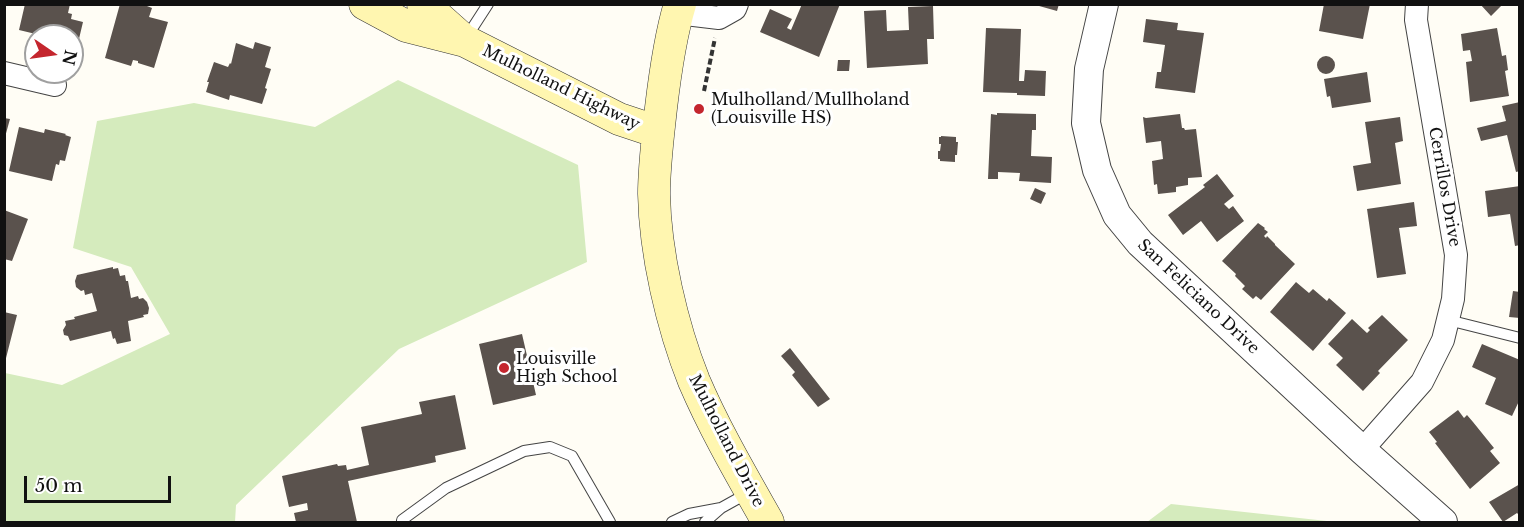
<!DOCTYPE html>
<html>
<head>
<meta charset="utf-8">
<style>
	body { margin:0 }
	#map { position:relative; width:1524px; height:527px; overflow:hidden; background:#fffdf5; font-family:"Libre Baskerville",serif }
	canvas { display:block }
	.frame { position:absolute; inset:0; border:6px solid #111; pointer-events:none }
	.north { position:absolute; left:24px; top:24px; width:60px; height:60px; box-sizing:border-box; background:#fff; border:2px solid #a0a0a0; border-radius:50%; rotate:103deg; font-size:16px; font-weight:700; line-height:24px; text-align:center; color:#111 }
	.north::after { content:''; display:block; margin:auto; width:21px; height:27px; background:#c4262e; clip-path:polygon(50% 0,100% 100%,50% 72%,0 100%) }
	.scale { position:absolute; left:24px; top:476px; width:147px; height:27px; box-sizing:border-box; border:3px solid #111; border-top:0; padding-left:8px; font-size:18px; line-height:21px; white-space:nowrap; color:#111; -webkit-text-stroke:4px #fff; paint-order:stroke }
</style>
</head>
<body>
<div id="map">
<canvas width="1524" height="527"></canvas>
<div class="frame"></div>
<div class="north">N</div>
<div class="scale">50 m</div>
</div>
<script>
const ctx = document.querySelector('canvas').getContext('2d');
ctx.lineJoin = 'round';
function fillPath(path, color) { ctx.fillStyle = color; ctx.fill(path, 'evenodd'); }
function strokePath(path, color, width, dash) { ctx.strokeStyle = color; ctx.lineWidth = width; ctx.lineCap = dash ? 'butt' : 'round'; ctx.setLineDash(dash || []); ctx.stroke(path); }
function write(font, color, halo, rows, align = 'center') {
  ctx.font = font + ' "Libre Baskerville",serif'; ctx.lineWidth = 6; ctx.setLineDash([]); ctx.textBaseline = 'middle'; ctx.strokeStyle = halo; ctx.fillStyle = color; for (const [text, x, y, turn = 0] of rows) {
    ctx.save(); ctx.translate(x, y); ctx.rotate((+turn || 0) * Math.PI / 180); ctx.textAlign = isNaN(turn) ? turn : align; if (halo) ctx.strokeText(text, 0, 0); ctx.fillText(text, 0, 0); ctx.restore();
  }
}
fillPath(new Path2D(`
	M398 80 578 165 587 262 399 349 236 505 235 522H5V373L62 385 170 334 131 267 73 248 97 121 194 103 315 127Z
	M1171 504 1336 522H1147Z`), '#d5ebbd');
fillPath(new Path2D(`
	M25 4H70L68 13 72 14 71 19 83 22 78 43 72 42V36H44L19 30Z
	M120 4H142L152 8 149 17 168 22 154 68 138 63V61L133 60 131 66 105 58Z
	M802 4H840L819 57 760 32 770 9 792 19 787 28 791 30Z
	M1032 4H1059L1057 11Z
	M1324 4H1370L1363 39 1319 31Z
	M1480 4H1503L1491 16Z
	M933 6 934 39H927L928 64 867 68 864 11 886 10 887 31 909 30 908 7Z
	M1146 19 1178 23 1177 30 1204 33 1195 93 1155 88 1157 72H1161L1165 45 1143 42Z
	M986 28 1021 29 1019 81H1024L1025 70 1046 71 1045 96 1017 95V93L983 92Z
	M1497 28 1502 56 1506 55 1508 70 1505 71 1509 96 1470 102 1466 62 1472 61 1470 50 1463 51 1461 34Z
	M255 42 271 47 265 67 271 69 265 88 267 89 262 104 230 95 229 100 206 92 209 82H207L214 62 228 67 230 63 231 64 236 43 253 49Z
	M1317 65a9 9 0 1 1 18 0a9 9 0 1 1-18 0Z
	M838 60H850L849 71H837Z
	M1367 72 1371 102 1332 108 1330 96 1327 97 1324 79Z
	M1520 102V171L1516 172 1507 135 1481 141 1477 128 1506 121 1502 106Z
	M997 113 1036 114V130H1032L1031 156 1052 157 1051 183 1019 181 1020 173 998 172V179H988L991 114 997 115Z
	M1180 114 1182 128H1184L1185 130 1196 129 1202 177 1188 178V185L1176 187V192L1158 194 1157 184 1154 185 1152 161 1163 159 1161 141 1146 143 1143 117 1146 118Z
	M1400 117 1403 141 1395 143 1401 184 1357 191 1353 166 1371 163 1365 122Z
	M4 118 10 119 5 137H4Z
	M19 127 44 133 45 129 66 134 65 135 71 137 65 161 60 160 59 165 56 164 52 181 9 171Z
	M941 136 956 137V142H958L957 155H955V162L940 161V159H938V151H940L941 144H939V137H941Z
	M1217 174 1234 196 1224 204 1229 209 1233 206 1244 221 1217 242 1201 221 1183 235 1168 215 1205 187 1203 185Z
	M1520 186V245L1515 246 1510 214 1488 217 1485 191Z
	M1035 188 1046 193 1041 204 1030 199Z
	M1414 202 1417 226 1399 228 1406 274 1377 278 1367 209Z
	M4 210 28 219 12 261 4 259Z
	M1258 223 1265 228 1264 229 1268 232 1264 236 1266 238 1267 236 1275 244V245L1295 264 1261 300 1256 296 1253 299 1242 289 1245 286 1235 276 1236 274 1222 261Z
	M113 267V269L118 268 120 276 125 275 126 281H128L131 298 138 296 139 299 143 298 147 302 149 308 148 314 143 315 144 317 128 321 131 341 117 344 115 338 113 339 111 331 70 341 68 336 64 335 63 330 66 325 65 321 75 319 74 317 97 311 92 293 85 295 84 290 81 291 76 287 75 281 77 275Z
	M1296 282 1309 293 1313 289 1327 301 1329 298 1346 313 1313 351 1270 312Z
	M1513 291 1520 292V318L1509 317Z
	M4 312 17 315 5 362H4Z
	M1382 315 1408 340 1378 371 1380 373 1363 391 1336 365 1343 358 1328 344 1352 319 1367 333 1370 330 1368 328Z
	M522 334 536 395 493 405 479 344Z
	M1482 344 1520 360V399L1512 416 1485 404 1496 378 1472 367Z
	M790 348 830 399 818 407 792 375 795 372 781 356Z
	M455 395 466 449 435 456 436 462 348 481 357 522H296L294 513 308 510 307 503 289 507 282 476 337 464 338 466 346 465 347 470 369 465 361 427 422 414 419 402Z
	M1458 410 1464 418 1467 415 1473 422 1494 448 1490 451 1500 463 1470 489 1435 443 1437 442 1429 432Z
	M1520 484V516L1517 513 1503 522 1489 502Z`), '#5a524d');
const service = new Path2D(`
	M466 38 488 4
	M1448 320 1520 338
	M402 522V520L446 488 524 451 550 447 572 456 610 522
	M672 522 689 514 721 508
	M705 522 721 508 748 493`);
const minor = new Path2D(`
	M677 13 719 18 735 9 737 4
	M4 73 55 85
	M1362 450 1422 382 1443 340 1453 299 1456 255 1416 20 1417 4`);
const tertiary = new Path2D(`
	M1104 4 1089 69 1086 123 1097 170 1117 215 1140 243 1362 450 1443 522`);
const secondary = new Path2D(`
	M365 4 406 26 465 41 619 119 658 132
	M423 4 459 36
	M680 4C670 37 665 74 661 108 658 136 654 166 654 194 655 253 672 326 694 381 715 430 742 476 768 522`);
strokePath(service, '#444', 12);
strokePath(minor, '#444', 24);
strokePath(tertiary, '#444', 30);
strokePath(secondary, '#333', 33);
strokePath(new Path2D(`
	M704 91 715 38`), '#333', 4, [6, 3]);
strokePath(service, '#fff', 10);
strokePath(minor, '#fff', 22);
strokePath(tertiary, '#fff', 28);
strokePath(secondary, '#fff6b0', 32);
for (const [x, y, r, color] of [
	[699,109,6,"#c4262e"],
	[504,368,6,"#c4262e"]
]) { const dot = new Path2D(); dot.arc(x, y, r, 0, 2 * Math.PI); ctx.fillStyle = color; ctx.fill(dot); strokePath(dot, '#fff', 2); }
write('16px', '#111', '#fff', [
	["Mulholland Highway",561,88,26],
	["Cerrillos Drive",1444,187,80],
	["San Feliciano Drive",1198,297,43],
	["Mulholland Drive",726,441,63]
]);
write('16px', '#111', '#fff', [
	["Mulholland/Mullholand",711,100],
	["(Louisville HS)",711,118],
	["Louisville",516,359],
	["High School",516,377]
], 'left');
</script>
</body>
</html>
